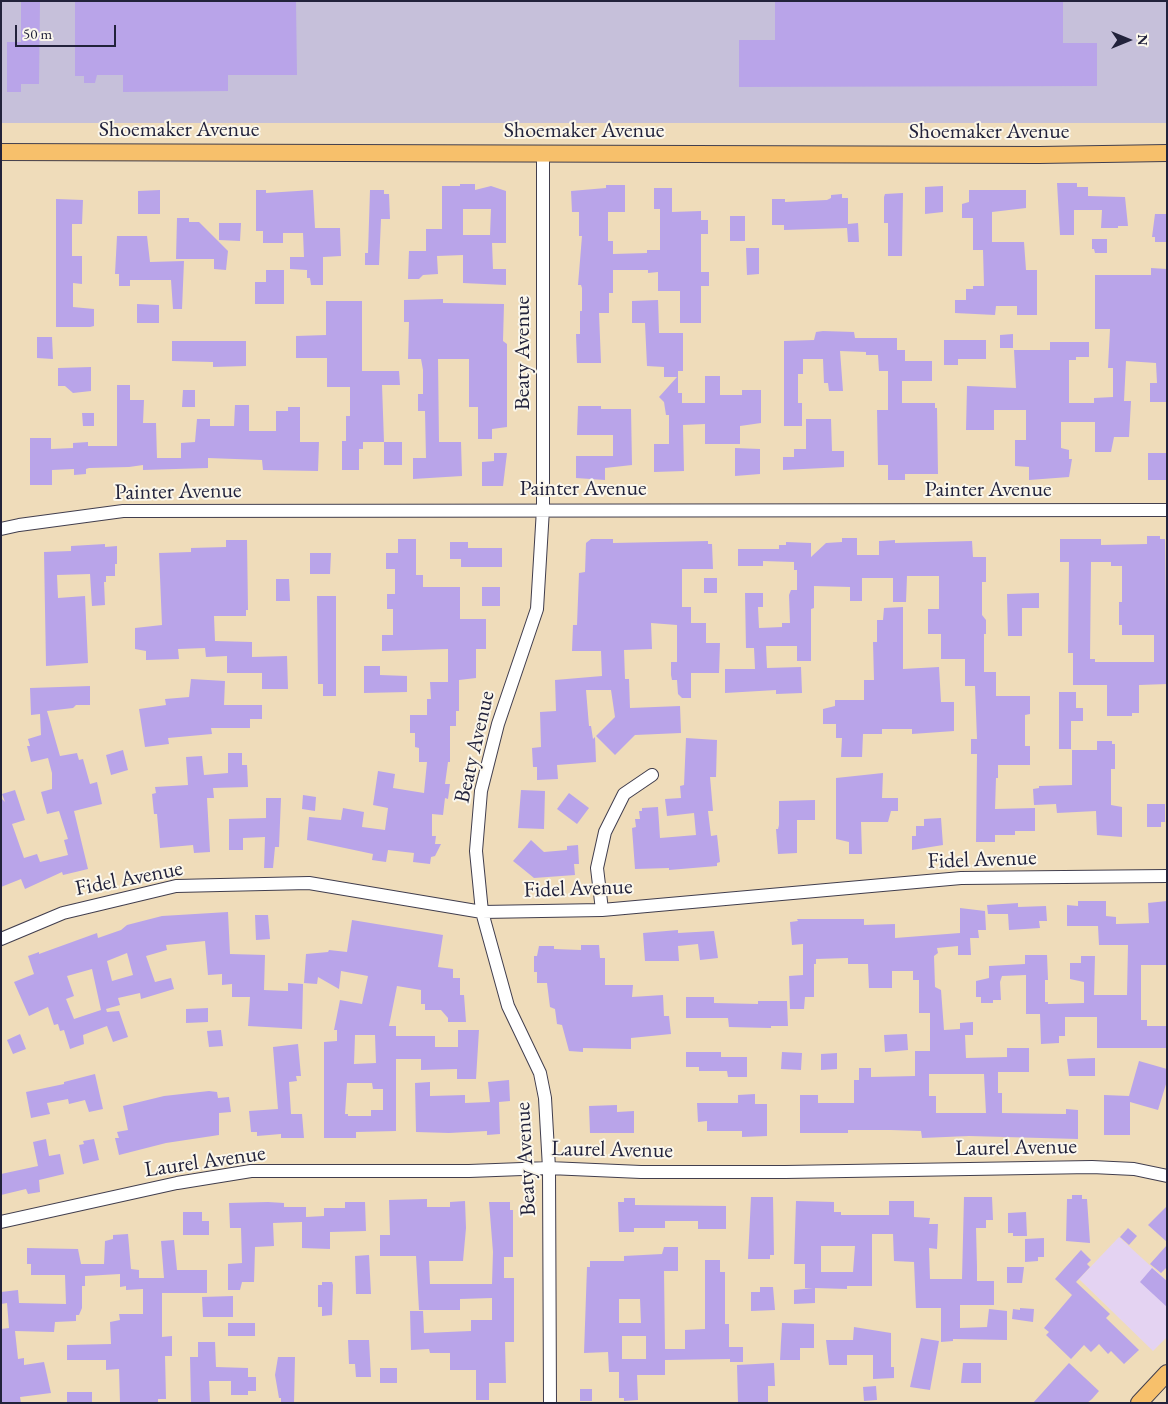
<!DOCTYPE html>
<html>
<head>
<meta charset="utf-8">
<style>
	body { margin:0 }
	#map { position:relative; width:1168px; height:1404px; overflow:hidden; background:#efdcba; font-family:"EB Garamond",serif }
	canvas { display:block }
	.frame { position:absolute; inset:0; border:2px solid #22223b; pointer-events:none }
	.north { position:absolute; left:1103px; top:15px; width:50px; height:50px; -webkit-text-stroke:4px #fbf7ec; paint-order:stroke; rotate:90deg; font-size:14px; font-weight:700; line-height:20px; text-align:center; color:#22223b }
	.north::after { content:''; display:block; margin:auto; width:18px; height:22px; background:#22223b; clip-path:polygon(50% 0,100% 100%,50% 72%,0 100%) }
	.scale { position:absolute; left:15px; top:25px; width:101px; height:22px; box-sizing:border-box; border:2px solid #22223b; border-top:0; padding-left:6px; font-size:15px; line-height:18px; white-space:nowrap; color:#22223b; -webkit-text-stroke:4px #fbf7ec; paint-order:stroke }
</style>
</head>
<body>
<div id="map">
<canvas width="1168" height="1404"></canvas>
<div class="frame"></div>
<div class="north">N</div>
<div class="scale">50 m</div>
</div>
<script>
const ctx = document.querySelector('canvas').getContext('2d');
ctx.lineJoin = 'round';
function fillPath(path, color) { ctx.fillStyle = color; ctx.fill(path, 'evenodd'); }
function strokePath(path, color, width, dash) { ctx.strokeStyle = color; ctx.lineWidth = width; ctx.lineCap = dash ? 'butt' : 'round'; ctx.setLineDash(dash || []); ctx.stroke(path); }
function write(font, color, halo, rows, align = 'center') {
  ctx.font = font + ' "EB Garamond",serif'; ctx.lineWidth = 4; ctx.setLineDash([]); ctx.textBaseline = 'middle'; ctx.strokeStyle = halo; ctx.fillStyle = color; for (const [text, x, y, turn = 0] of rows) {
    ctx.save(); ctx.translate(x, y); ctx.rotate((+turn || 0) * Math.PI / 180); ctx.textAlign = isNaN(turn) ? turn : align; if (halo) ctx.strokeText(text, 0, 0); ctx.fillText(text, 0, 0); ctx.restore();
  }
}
fillPath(new Path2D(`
	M1119 1237 1167 1281V1337L1153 1351 1079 1279Z`), '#e4d3f2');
fillPath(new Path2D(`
	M1 1H1167V123H1Z`), '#c6c0da');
fillPath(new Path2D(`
	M21 1H40L39 84H21V92H7V42H21Z
	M75 1H296L297 75H228V91L123 92V75H97L95 83H84V76H75Z
	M775 1H1063V43H1097V86L739 87V40H775Z
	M1057 183H1077V187H1088V196L1125 197 1128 226H1118V228H1101L1102 210H1074V235H1060Z
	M460 184H475V190L491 186 506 191V243H492L493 269H506V285L463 283V255L437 256 438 274 423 275 419 279H408L409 251H426V229H442V186H460ZM463 209H491L490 235H463Z
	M606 185H625V212H608V241H613V254L647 253V250H660V209H654V188H672V212L701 211V220H708V234H701V272H709V286H701V323H680V291H658V272L648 273V270H613V293H609V313H599L601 363H577L576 334H580V311H582V288L581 285H578L582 236H579V212H572L571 191 606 188Z
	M943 186V212L925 214V187Z
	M160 190V214H138V191Z
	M256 190H266V193L313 190 315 228H340L341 256 323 257V285H311L310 278H307V270L290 269V257H304L303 233H283V243H263V231H256Z
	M370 190H384V194H389L390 219H381L379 265H365V253H368Z
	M969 190H1026V208L992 212V242H1024L1026 270H1037V315H1017V306H996L995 315 955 313V300H966V289H973V286H984L983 250H973V218H962V204L969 202Z
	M903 193 902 256H888V223H884V197L885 194Z
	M842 194V198H848V224L858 223 859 242H848L847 228 784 230V225H772V199H785V202L827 200 831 198V195Z
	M56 199 83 200 82 224H72V256H82V284L73 283V307L94 309V326L90 327H56Z
	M1155 214H1166V242H1155V237H1152Z
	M730 216H745V241H730Z
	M177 218H189V222H199L228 251 226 270 214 269V259H176Z
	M219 223H241L240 241 219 240Z
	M117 236H147L150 262 184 261 182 309H173L171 280H130V286H119V274H115Z
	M1092 239H1107V253H1095L1094 249H1092Z
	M746 248H759V274L747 275Z
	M1151 268 1167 269V402H1150V383H1157L1156 363 1126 361 1124 401H1131L1129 437H1114L1111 452H1095V422H1061V448L1069 450V459H1072L1069 477 1029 480V467L1015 466V440H1026V410H994V430H966L967 386 1016 388 1014 350H1050V342H1089V357H1076V360H1069V403H1094V398L1113 397V368H1108L1110 329H1095V275H1151Z
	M266 270H284V304H255V282H266Z
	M443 299V303L504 304 503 341 507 344V427L492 429V439H478V407H469V359H438L439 442H461L462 476 413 479V458H426L425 411H418V394H423V370L421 359H408L409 322H404V300Z
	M658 300 659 333H683V371H678V393H682V403H705V376H720V395H742V390H761V423L740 426V444H705V424L683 425 684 471 654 472V444H669V415H666L664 402 659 397 677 377H664V367L647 366 645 323H632V301Z
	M326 301H362V371H399L400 385H382L384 442H363V449H359V470H342V441H346V416H350V387H327V358H296V336L326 335Z
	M137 304 159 305V323H137Z
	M823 331 854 332 855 338H897V350H905V361H932V381H902V403H935V408H937L938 474H905V480H888V465H878L877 410H888V371H879L878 355H866V352L840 351 843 391H829L828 383H824L823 359H803V374H798V403H802V426H784V341L814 340 816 332Z
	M1013 334V348H1000V335Z
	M37 337H52L53 359 37 358Z
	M944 340H986V359H958V365H944Z
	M172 341H246V366L213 367V362L172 361Z
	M91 367V391L73 393 65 386H58V368Z
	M117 385H130V400H144L143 423H156L157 458H181V443L195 442 197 419H210V426H234L235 405H249V431H276V411H288V407H300V442H319L318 471 263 470 262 460 208 458V468L143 470V465L129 467 89 468 86 469V474L74 475V469L52 470V485H30V438H51V449L73 448V443L88 442V446H117Z
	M183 390H195V407H182Z
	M578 406H601V409H631L632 465 605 468V480L576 478V456H613V435H577Z
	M82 413H94V426H83Z
	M806 419H831L832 451H844V467L783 470V457H794V449H806Z
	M384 442H402V465H384Z
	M735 448 760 449V474L735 476Z
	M494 453H507L503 486H482V462L494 461Z
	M1148 453H1167V480H1148Z
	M1147 536H1160V539H1165L1167 684 1139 685V713H1132V716H1107V685H1073V653H1068L1069 562H1060V539H1101V545L1147 544ZM1091 562H1111V566H1122V602H1119V625H1122V635H1154V662H1095V659H1090Z
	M842 538H857V555H879V541H881L895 540V543L972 541 973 557H986V582H982V615L986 620V634H984V672H996V696H1030V714L1025 715V746H1030V765H998V778H996L995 809 1035 808V831H1015V835H995V842H976L977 754H971V739H977L975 686H965V659H941V634H928V609H939V576H907L906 602H893V578H862V601H850V587L814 586V608L811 609V661H797V646H766L767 668 801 667 802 693 776 694V690L725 693V669H755L754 648H746L745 593H763V607H758L759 628 782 627V623H790L789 595 791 590H797V570H794V562L763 561V566H738V549H779V545H786V542L811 543V557L826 543 842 542Z
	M398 539H416V575H423V587H460V619H486V649H476V678L459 680V711H456V726H450V762H448L445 784H450L448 799 445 798 443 815 432 814V836H436L435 844H441L435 856 431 857 430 864 413 862 414 853 388 850 386 862 372 860 373 854 307 840 309 817 341 820 343 808 364 812 362 827 385 830 388 808 373 805 378 771 395 774 393 788 424 793 427 762H419V748L415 747V733H410V715H427V699H431L430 682H448V649L382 651V635H393V609H387V594H395V569H386V553H398Z
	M591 539H613V543L708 541V544H712L713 569H682V607H691V623H706V643H720L719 673H691V698H682L678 694 677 680H672L671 675V662H677V625L651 623 652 649 624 650 625 679H629L630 708 680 706 681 733 635 735 615 755 596 736 615 717 611 690H586L589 726H591L593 739 595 737 596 762 557 765 558 779 537 780V767H533L532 748 541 747 540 712 556 711 555 680 602 676 601 651H572L573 625H577L579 573 585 572 586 543Z
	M226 540H247L248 610H246V616H214L215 641 252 642V657L287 656 288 689H262V673H227V656L206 657 205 648 178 649 179 659 146 660V651L135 649V628L162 625 159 553 191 552V548L226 547Z
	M450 542H468V548H502V567H461V559H450Z
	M105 544V547L117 546V564H115V576H106V582H104L105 605 92 606 90 574 57 575 58 598 85 596 88 663 46 666 44 552 71 551V546Z
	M310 553H331L330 574H310Z
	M704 578H717V593H704Z
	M276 579H289L290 601H276Z
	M482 587H500V606H482Z
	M1039 593V608H1022V636H1008L1007 594Z
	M317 596H336V696H323V684H318Z
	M903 607V669L939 667 941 702H954V731L912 734V729H882V734H863L862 757H841L842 738H836V724H823V709L835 706V700H864V680H874L873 642H877V620H883L884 608Z
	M364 666H380V675L407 676V692L364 693Z
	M191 679 225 681 224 705H262V719H250V728H211L212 734 168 738 169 744 145 747 139 709 166 705 165 699 189 697Z
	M90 686V705H76L73 708 47 711 60 756 77 753 79 760 83 759 90 784 97 782 102 804 74 811 88 869 63 875 62 872 25 889 21 879 1 887V798L5 802 2 794 15 790 25 820 12 824 24 858 37 854 40 862 68 855 64 840 68 839 59 811 47 814 41 792 52 789V773L48 758 31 762 27 746H30L28 739 41 735 40 714 31 715 30 688Z
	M1059 692H1076V708H1083V721H1071V749H1059Z
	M686 738 717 740 716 777H710L713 811H708L711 836 717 835 720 862 717 863V866L669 870V868L635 869 632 828 636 827 635 819H640L639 811H642V808L658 807 660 838 696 835 694 813 667 816 665 799 681 798 680 786 684 785Z
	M1097 741H1112V744H1115V769H1111V805L1122 807V837L1097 835 1096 811 1057 813 1056 804 1034 805 1033 789 1039 788V786L1072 785V750H1097Z
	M123 750 128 770 111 775 106 755Z
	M228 753H242V765H247L248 787 213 788 214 798H207L210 852 194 853 193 845 160 848 157 814H154L152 794 156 793 155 787 188 785 186 757 202 756 204 775 228 773Z
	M883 773 882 798H898V811H891L888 822H861L862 854H849V842L836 839V778Z
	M521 790 545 791 544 829 518 828Z
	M569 793 589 808 577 824 557 809Z
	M303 795 316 797 315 811 302 809Z
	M266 798H281L279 847H275L273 868H264L265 837 243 838V850H229V819L266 818Z
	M815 800V820H797V853L778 854 776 829H778L779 825V801Z
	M1147 804H1165V822H1161V827H1147Z
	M941 818 943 845 912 850V836H916V826H924V819Z
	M531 840 544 852 567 850V846L578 845 579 864H574L575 875 534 878 523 869 513 861Z
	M1078 901H1106V916L1116 917V924L1149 923 1148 903 1167 901V965H1141V1020H1147V1026H1167V1048H1097V1017H1065V1036H1059V1043L1041 1044 1040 1014H1026V975L1002 976 1000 982 1001 1000H993V1003H981V997H976V981L989 978V966L1025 964V955H1047L1048 980H1045V1002H1048V1004L1084 1003V982L1070 979V963H1081V956H1095L1094 995H1127L1128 945H1099L1098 926H1067V905L1078 906Z
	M1018 903V907L1046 906 1047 921H1039L1040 928 1009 930 1008 914H988L987 905Z
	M960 908 985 911 986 930H978L979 938H970L971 955H958V946L937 948 938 953 934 956 935 987 941 990 944 1030 960 1029V1023L973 1022V1035H965L966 1058 1007 1057V1048H1029V1072H998V1093H1002V1113L1063 1114H1066V1109L1078 1110V1139L969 1136 922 1138 921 1131 891 1130H848V1133H800V1095H818V1103H854V1080H859V1068H871V1077L915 1076V1051H930V1013H919V980H913V971H892V988H869L868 964H848V958L816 959V964H814V997H805L804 1009H790L789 976 803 975V944L792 945 790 922 798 921 797 919H864V925L895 924V938L960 933ZM929 1074H984L986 1113H936V1096H929Z
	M228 912 230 954 265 955 264 990 288 991V983L303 984 302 1029 248 1026 250 997H232V984L222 985V974L208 975 205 941 166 945 167 950 146 956 155 982 171 978 174 989 141 999 140 993 118 998 120 1005 106 1009 107 1012 119 1011 128 1037 113 1042 107 1026 83 1035 84 1044 70 1049 64 1030 60 1031 58 1024 54 1025 48 1007 29 1016 14 982 34 974 28 956 39 952V954L97 933 98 938 121 930 127 925 162 916ZM127 953 133 975 112 981 107 961ZM92 969 101 1010 74 1019 66 999 74 996 67 976Z
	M255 915H268L270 939 256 940Z
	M352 920 443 935 438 967 453 969V978H460V995H464L466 1022H448V1018L441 1010H425V1004H421V990L397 986 389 1026H396V1036H435V1047H458V1030H479L476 1079H457V1069L421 1070V1059H396V1131L356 1132V1138H324V1042L337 1041V1030H334L340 1000 362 1004 368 976 341 971 339 989 318 977 317 984 304 983 306 954 328 952 329 950 347 952ZM355 1035H375L376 1063 354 1064ZM347 1083H372L373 1089H383V1110H371V1116H348V1114H345Z
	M678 930V933L714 931 718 958 700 960 698 944 678 946 679 961H645L643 933Z
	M581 945H599L600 958H605V985H633L632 997 663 995 664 1016H669L671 1034 631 1038V1049L583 1048V1052L569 1051 562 1025 557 1024 555 1009 550 1007 547 983H537V972H534V956H537L539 946H554V949L581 950Z
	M686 997H714V1003L758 1004V1001H787L788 1026H771V1028L729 1027 728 1018H686Z
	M208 1008V1022L186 1023V1009Z
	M221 1030 223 1046 209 1047 207 1031Z
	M20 1034 26 1049 13 1054 7 1040Z
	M907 1034 908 1050 885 1052 884 1035Z
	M298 1044 301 1076H296L297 1081 289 1082 291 1114H302L304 1138H281V1134L257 1136V1132H251L249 1111 278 1109 273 1047Z
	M686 1052H721V1057H747V1077H728L727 1071H699V1067H686Z
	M782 1052 802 1053 801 1070 781 1069Z
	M837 1053V1069L821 1070V1054Z
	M1095 1058V1076H1069L1067 1059Z
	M1139 1061 1167 1069V1081L1158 1110 1130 1102V1135H1104V1095L1129 1096Z
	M95 1074 103 1109 89 1112 85 1100 69 1104 68 1099 47 1103 50 1114 31 1118 26 1092 64 1084V1082Z
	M509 1080 510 1101 499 1102 500 1134 487 1135V1131L449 1133 416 1132 415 1083 430 1082V1096L465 1095V1103L490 1102 488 1082Z
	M209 1091 217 1092 218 1098 229 1097 231 1112 219 1113V1135L166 1143 119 1155 115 1138H119L117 1132 128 1130 123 1106 164 1096Z
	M755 1094V1104H767V1136L742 1137V1131H707V1121L698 1122 697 1103H738V1095Z
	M617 1105V1112L634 1111V1133H590L589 1106Z
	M46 1139 49 1156 60 1154 64 1174 39 1180 40 1192 28 1194 26 1189 1 1195V1174L38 1166 33 1142Z
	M94 1139 99 1160 83 1164 79 1145 84 1144 83 1141Z
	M1072 1195H1082V1199H1087L1090 1243 1066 1241 1067 1199H1072Z
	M751 1197H773L774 1255H770V1259H748Z
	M964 1197H992L993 1220H986V1228H976L977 1267V1281H994V1305H960V1328L987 1327 989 1309 1007 1311V1340L953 1339V1341L941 1342V1308H916L914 1262 894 1261 893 1234H872V1286H847V1289L815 1288V1303L794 1304V1290L813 1288H805V1264H794L796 1201 834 1202V1212H841V1215H889V1201H914V1217L930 1218 929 1224H938L937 1249 929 1248 930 1279H962ZM821 1246H855L853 1272H821Z
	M624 1198H635V1205L726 1206V1229H698V1221H665V1228H634V1232H619L618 1202H624Z
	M427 1199V1207H450V1202L465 1201 466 1228 463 1261H429L430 1284H492L493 1252 489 1202H510V1210H513V1257H504V1278H514V1342H505L506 1383H489V1400H476V1370H450V1353H430L429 1349 411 1350 410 1311H423L424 1333 471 1331V1320H492V1298L460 1299V1310H419L416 1256H380V1235H390L389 1200Z
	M268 1202 284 1203V1207H306V1217L324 1216V1208H345V1202H365L366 1231 330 1232V1249L302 1248V1222L273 1223 274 1246 255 1247 254 1282H242L240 1290H228V1264L242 1263 241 1228H230L229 1203Z
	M1167 1206V1242L1148 1225Z
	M183 1212H202V1221H209V1235H183Z
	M1026 1212 1027 1236H1013V1233H1008V1213Z
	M1128 1228 1137 1236 1129 1245 1120 1237Z
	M128 1234 131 1269 139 1270V1278H164L161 1241 174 1240 177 1270H207V1293H162V1337L172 1336V1356H165L166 1399H158V1403H120L119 1369 106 1370V1360H67V1345L111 1344 110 1322 120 1320 119 1314H143V1289L126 1290V1286L120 1287V1274L85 1276V1286H82V1308L79 1315H76V1321L55 1322 54 1332 15 1331 18 1359 24 1358V1365L44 1362 51 1393 20 1397 21 1403H1V1329L9 1328 7 1303 1 1304V1292L18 1290 19 1303 66 1304 65 1275H31V1264H27V1248L78 1249 81 1264H104L105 1241 113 1239V1235Z
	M1044 1238V1257H1038V1261L1025 1262V1239Z
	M1167 1245V1267L1161 1273 1150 1264Z
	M664 1247H678V1271H664L665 1349H685V1330L705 1329V1260H720V1272H725V1324H729V1347H743V1362H730V1359L665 1360V1375H637L638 1400 624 1401V1398H619V1372H609L608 1352 584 1353 587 1267H590V1261H624V1256L662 1254ZM619 1299H640L641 1323H619ZM622 1336H646V1359H622Z
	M1081 1250 1091 1260 1087 1264 1090 1267 1076 1282 1110 1314 1106 1318 1139 1350 1124 1364 1111 1351 1108 1354 1099 1344 1091 1352 1084 1345 1071 1359 1046 1335 1049 1332 1044 1328 1072 1295 1055 1279Z
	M369 1255 371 1294H356L355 1256Z
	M1007 1267H1024L1022 1283H1007Z
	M1152 1268 1167 1281V1307L1140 1282Z
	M322 1282H332L333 1285 332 1315 322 1316V1307H318V1285H322Z
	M760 1287H773L775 1310 751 1311V1292H760Z
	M233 1296V1317H203L202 1297Z
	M1020 1308 1034 1309 1033 1322 1012 1319 1013 1309 1020 1310Z
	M228 1323H255V1336H228Z
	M782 1323 814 1324V1348H800V1360H780Z
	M854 1327 891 1333V1367H894V1378L873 1379V1355H847V1365H829L826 1340H853Z
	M921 1338 939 1341 930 1390 910 1387Z
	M348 1340H369L371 1377H356L355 1364H349Z
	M198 1342H215L216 1367 248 1368V1377H256V1391H248V1395H231V1381H209L210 1403H191L190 1357H198Z
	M278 1357H295L294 1403H281V1398H279L275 1375Z
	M774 1363 775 1386H768V1403H738L737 1365Z
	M963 1363H981V1383H961Z
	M1069 1363 1099 1391 1092 1399 1087 1403H1033Z
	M380 1368H397V1383H380Z
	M876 1386 877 1400 864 1401 863 1387Z
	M580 1389H592V1401H580Z
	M67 1392H92V1403H67Z`), '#b9a4e9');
const minor = new Path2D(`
	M543 153V509L537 609 498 724 481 791 476 851 482 912 508 1006 540 1073 545 1098 549 1168 550 1403
	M1 529 19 525 123 511 1167 510
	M602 910 597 868 605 832 624 794 652 775
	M1 939 63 913 176 886 309 883 482 912 602 910 961 878 1167 876
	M1 1222 177 1183 251 1171H469L549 1168 641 1172H785L1092 1167 1134 1169 1167 1176`);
const major = new Path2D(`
	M1 152 1039 155 1167 153
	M1139 1403 1167 1373`);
strokePath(minor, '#413e4e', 14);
strokePath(major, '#413e4e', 18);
strokePath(minor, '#fff', 12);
strokePath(major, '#f7c06b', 16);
write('22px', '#22223b', '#fbf7ec', [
	["Shoemaker Avenue",179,130],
	["Shoemaker Avenue",584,131],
	["Shoemaker Avenue",989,132],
	["Beaty Avenue",523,353,-90],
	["Painter Avenue",583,489],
	["Painter Avenue",988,490],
	["Painter Avenue",178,492,-1],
	["Beaty Avenue",475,747,-77],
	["Fidel Avenue",982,860,-2],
	["Fidel Avenue",129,879,-11],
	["Fidel Avenue",578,889,-2],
	["Laurel Avenue",1016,1148,-1],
	["Laurel Avenue",612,1150,1],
	["Beaty Avenue",526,1159,-93],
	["Laurel Avenue",205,1162,-8]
]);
</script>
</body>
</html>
